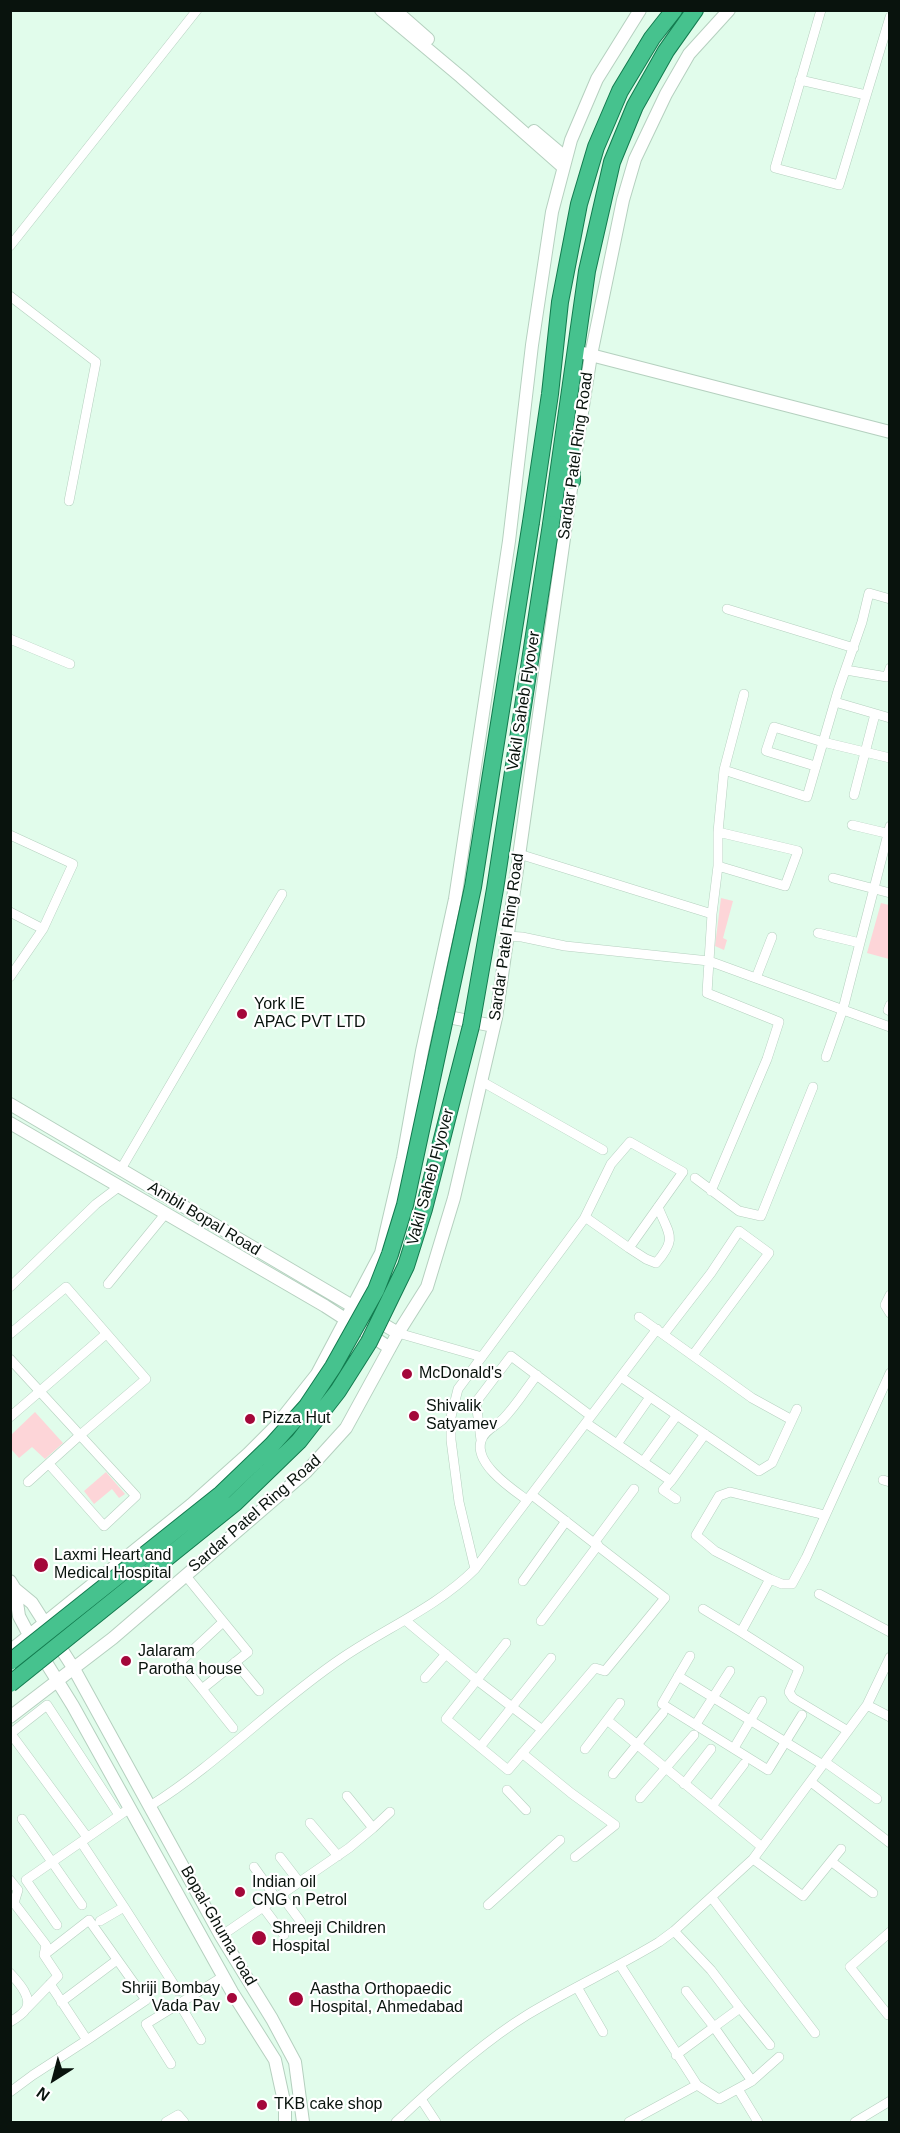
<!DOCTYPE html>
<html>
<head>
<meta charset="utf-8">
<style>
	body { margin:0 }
	#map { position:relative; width:900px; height:2133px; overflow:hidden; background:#e1fceb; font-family:Arial,sans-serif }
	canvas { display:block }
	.frame { position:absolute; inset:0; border:12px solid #09130d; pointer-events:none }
	.north { position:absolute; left:24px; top:2049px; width:60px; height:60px; -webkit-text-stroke:4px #fff; paint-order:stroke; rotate:216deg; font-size:16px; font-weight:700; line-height:24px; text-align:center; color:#09130d }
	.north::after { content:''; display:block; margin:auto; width:21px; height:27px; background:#09130d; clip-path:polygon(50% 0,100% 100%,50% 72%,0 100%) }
</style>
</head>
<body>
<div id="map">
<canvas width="900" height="2133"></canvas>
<div class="frame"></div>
<div class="north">N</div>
</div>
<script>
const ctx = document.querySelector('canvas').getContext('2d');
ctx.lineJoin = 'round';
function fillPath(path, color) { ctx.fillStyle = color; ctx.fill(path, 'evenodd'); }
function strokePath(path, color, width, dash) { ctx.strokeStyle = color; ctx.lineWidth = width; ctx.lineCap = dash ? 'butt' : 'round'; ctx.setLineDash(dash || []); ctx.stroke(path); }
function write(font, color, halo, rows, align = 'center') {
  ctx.font = font + ' Arial,sans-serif'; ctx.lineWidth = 4.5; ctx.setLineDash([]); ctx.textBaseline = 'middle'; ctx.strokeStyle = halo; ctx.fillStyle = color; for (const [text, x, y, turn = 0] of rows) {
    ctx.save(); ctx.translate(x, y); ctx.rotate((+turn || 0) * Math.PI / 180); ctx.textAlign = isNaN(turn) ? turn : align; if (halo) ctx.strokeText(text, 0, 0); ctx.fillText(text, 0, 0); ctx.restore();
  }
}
fillPath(new Path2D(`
	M721 898 733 901 723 938 727 940 724 950 715 946Z
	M881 903 889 905V959L867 953Z
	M35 1412 63 1443 45 1459 32 1447 19 1458 11 1449V1435Z
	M106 1472 125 1494 119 1498 112 1489 94 1504 84 1491Z`), '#fdd5d8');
const minor = new Path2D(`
	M821 10 775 168 839 185 890 17
	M800 80 866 95
	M10 246 197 10
	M10 296 96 362 69 501
	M727 609 854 648
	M10 639 70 664
	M846 670 887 677 890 668
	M835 702 890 718
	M815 766 766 751 774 727 823 742 890 758
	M724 770 807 797 838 691 862 622 869 593 890 599
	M854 795 874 718
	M852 825 890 834
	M10 835 73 864 43 929 10 977
	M519 854 712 914 709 961 890 1027
	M718 866 785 886 798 851 718 832
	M833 878 890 893
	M10 912 43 929
	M712 914 718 866V832L724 770 744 694
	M818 933 860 943
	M507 936 522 937 565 946 709 961 707 993 779 1022 767 1059 711 1191
	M756 978 772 937
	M890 1005 888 1010 890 1011
	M826 1057 843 1009 890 826
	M481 1081 603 1150
	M121 1169 282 894
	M695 1178 739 1211 761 1216 813 1087
	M629 1248 646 1259 656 1263C678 1238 669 1235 658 1207
	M108 1284 166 1213
	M10 1287 96 1204 120 1186
	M890 1295 885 1305 890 1313
	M639 1317 752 1398 792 1420
	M398 1333 482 1357
	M10 1334 66 1287 146 1379 79 1436 28 1482
	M664 1334 711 1273 739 1231 769 1253 693 1355
	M10 1359 136 1496 104 1526 49 1464
	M621 1377 759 1471 772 1463 797 1409
	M10 1417 106 1334
	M586 1423 671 1481 663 1490 676 1499
	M481 1440 476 1402 511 1356 591 1416
	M617 1444 650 1397
	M643 1462 677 1415
	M883 1480 890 1482
	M671 1481 705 1434
	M527 1500C512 1489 474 1464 481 1441 484 1430 496 1426 503 1419 516 1406 526 1389 537 1375
	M594 1543 634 1489
	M475 1569 657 1329
	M186 1576 248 1652 202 1689 233 1728
	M770 1579 715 1551 696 1535 719 1496 730 1492 825 1515
	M523 1581 566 1521
	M819 1594 890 1632
	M703 1609 741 1632
	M405 1620 478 1681 541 1729
	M541 1621 598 1545
	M506 1643 446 1719 508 1770 595 1668 605 1671 665 1598 532 1495
	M690 1656 662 1704 768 1770 802 1715
	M235 1662 259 1691
	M678 1676 823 1765
	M425 1678 446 1654
	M202 1689 180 1662 223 1622
	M867 1705 890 1717
	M607 1720 762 1847
	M696 1724 730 1671
	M848 1731 793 1698 789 1692 799 1669 741 1632 770 1579 782 1584H792L806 1558 890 1373
	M10 1734 47 1705 119 1815
	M11 1734 87 1837
	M480 1747 551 1658
	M734 1748 762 1701
	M585 1749 620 1703
	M522 1753 571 1793 615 1825 575 1857
	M825 1762 877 1799
	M613 1774 663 1713
	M811 1782 890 1843
	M684 1784 711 1749
	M507 1790 526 1810
	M640 1798 694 1735
	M150 1806C219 1763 275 1703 342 1658 386 1628 437 1607 475 1569L459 1502 451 1440V1417L458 1389 584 1219 585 1217 611 1164 630 1142 683 1172 629 1248 585 1217
	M712 1806 744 1764
	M22 1819 82 1905
	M310 1823 338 1856
	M373 1828 390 1812
	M81 1842 124 1907
	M280 1857 300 1883
	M753 1859 803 1896 841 1849
	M832 1862 873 1893
	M254 1867 276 1898
	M10 1880 18 1890 14 1903 46 1945 44 1955 58 1976 26 2009
	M281 1895 301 1922
	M712 1898 815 2033
	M488 1905 560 1840
	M263 1907 284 1935
	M100 1921 124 1907 178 1991
	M57 1925 26 1880 130 1808
	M674 1931 711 1970 740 2008 714 2027 686 1991
	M221 1936 349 1848 373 1828 347 1796
	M44 1955 89 1920 146 2000 87 2040
	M620 1965 697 2085 719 2099 752 2081 779 2057
	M10 1973C17 1981 33 1997 26 2009 23 2014 15 2019 10 2022
	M577 1987 603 2032
	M61 2002 117 1960
	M179 2003 201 2040
	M740 2008 770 2045
	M888 2015 850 1967 890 1932
	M676 2055 714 2027 752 2081
	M171 2064 146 2024 224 1976
	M738 2089 758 2122
	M10 2092 33 2075 87 2040 50 1984
	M421 2099 436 2122
	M166 2122 178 2115 184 2122
	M396 2122C434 2086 483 2042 527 2015 570 1989 616 1968 659 1942L674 1931 753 1859 867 1705 890 1657
	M629 2122 697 2085
	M855 2122 890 2101`);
const tertiary = new Path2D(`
	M381 10 461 77 563 167
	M395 10 428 39
	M534 131 566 158
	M583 353 890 432
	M576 451 591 355 623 200 635 159 666 94 689 54 729 10
	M438 1015 494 1026
	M10 1104 398 1333
	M10 1123 325 1306 390 1348
	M10 1581 15 1589 19 1616 29 1635 73 1706 232 1992 275 2060 285 2106V2122
	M15 1589 32 1603 74 1669 221 1936 272 2019 295 2062 303 2122
	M10 1651 191 1505 248 1454 275 1427 317 1374 381 1253 403 1158 422 1051 455 899 509 541 532 345 552 212 571 140 597 79 640 10
	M10 1717 113 1638 306 1472 346 1428 398 1333 427 1287 454 1198 496 1018 573 475`);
const trunk = new Path2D(`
	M571 437 572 481
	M531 522 550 394 560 302 579 204 596 147 620 91 652 38 674 10
	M551 524 587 271 612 162 635 106 666 51 695 10`);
strokePath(minor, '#b5d0bf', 10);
strokePath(tertiary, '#b5d0bf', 14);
strokePath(trunk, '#137b4f', 18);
strokePath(minor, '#fff', 9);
strokePath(tertiary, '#fff', 12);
strokePath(trunk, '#46c28e', 16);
const trunkBridge = new Path2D(`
	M10 1662 221 1494 272 1445 307 1406 333 1367 376 1290 390 1254 405 1205 473 887 531 522
	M10 1684 235 1503 299 1441 338 1391 369 1342 406 1266 424 1209 471 1026 495 889 551 524`);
strokePath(trunkBridge, '#137b4f', 18, []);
strokePath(trunkBridge, '#46c28e', 16);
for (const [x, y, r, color] of [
	[242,1014,6,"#a4073a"],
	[407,1374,6,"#a4073a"],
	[414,1416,6,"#a4073a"],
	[250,1419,6,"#a4073a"],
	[41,1565,8,"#a4073a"],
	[126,1661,6,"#a4073a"],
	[240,1892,6,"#a4073a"],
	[259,1938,8,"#a4073a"],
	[232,1998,6,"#a4073a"],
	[296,1999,8,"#a4073a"],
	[262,2105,6,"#a4073a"]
]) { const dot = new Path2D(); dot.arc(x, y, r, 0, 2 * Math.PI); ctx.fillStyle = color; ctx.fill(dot); strokePath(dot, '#fff', 2); }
write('16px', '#09130d', '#fff', [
	["Sardar Patel Ring Road",576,456,-82],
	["Vakil Saheb Flyover",524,701,-81],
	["Sardar Patel Ring Road",507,937,-82],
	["Vakil Saheb Flyover",431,1177,-75],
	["Ambli Bopal Road",204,1219,31],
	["Sardar Patel Ring Road",255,1514,-41],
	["Bopal-Ghuma road",218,1926,60]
]);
write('16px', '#09130d', '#fff', [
	["York IE",254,1005],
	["APAC PVT LTD",254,1023],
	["McDonald's",419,1374],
	["Shivalik",426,1407],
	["Satyamev",426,1425],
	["Pizza Hut",262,1419],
	["Laxmi Heart and",54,1556],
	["Medical Hospital",54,1574],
	["Jalaram",138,1652],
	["Parotha house",138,1670],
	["Indian oil",252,1883],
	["CNG n Petrol",252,1901],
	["Shreeji Children",272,1929],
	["Hospital",272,1947],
	["Shriji Bombay",220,1989,"right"],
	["Vada Pav",220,2007,"right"],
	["Aastha Orthopaedic",310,1990],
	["Hospital, Ahmedabad",310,2008],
	["TKB cake shop",274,2105]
], 'left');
</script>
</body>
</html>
